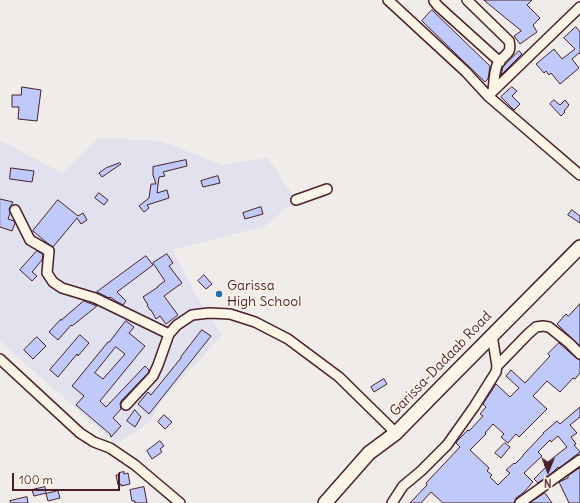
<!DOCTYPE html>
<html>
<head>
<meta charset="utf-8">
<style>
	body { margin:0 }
	#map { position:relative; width:580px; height:503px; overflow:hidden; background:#f0ece9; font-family:Delius,sans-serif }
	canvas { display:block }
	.north { position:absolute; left:528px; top:451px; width:40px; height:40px; -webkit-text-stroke:3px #fcf5e5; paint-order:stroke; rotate:181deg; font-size:11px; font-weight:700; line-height:16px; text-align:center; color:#4a1f2b }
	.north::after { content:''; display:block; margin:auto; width:14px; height:18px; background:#4a1f2b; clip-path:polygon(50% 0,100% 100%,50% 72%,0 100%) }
	.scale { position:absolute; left:12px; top:473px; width:108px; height:18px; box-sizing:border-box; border:2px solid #4a1f2b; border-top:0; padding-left:5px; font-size:12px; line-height:14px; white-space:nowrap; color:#4a1f2b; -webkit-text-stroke:3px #fcf5e5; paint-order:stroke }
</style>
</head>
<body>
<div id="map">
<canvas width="580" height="503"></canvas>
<div class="north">N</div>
<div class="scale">100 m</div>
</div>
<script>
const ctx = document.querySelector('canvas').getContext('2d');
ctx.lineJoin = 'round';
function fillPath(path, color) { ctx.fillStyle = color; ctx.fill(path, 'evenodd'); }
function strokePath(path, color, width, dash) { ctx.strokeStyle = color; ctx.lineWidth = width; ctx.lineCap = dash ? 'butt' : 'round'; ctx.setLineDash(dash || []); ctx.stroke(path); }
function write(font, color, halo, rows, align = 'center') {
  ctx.font = font + ' Delius,sans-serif'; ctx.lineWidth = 3; ctx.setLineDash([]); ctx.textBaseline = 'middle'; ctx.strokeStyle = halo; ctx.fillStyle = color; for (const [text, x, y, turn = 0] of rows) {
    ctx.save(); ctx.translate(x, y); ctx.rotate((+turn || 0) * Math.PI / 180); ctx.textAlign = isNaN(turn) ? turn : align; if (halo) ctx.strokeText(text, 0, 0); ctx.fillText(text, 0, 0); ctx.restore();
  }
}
fillPath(new Path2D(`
	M99 138 161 141 222 165 268 158 296 200 265 226 173 250 204 310 223 335 184 376 160 403 153 417 142 428 116 444 0 341V140L62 173Z`), '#e1e2ee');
const building = new Path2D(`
	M484 0H532L527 5 540 18 533 25 537 32 520 44 514 36 521 31Z
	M432 10 490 66 488 79 485 82 422 21Z
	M576 27 580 32V54L579 53 572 59 579 68 560 84 551 73 549 75 546 71 544 73 536 64 554 49 562 59 575 49 564 38Z
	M519 51 522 54 501 75 503 67Z
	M22 87 41 90 37 121 18 119 19 107H12V95H21Z
	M512 87 517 91 512 96 520 104 514 110 501 97Z
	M554 100 560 105 565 100 569 105 564 111 565 112 561 116 550 104Z
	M186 160 187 166 163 172 165 176 159 177 157 193 167 190 169 198 147 205 149 208 144 212 139 206 149 198 151 184H156L153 175V167Z
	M120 163 121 164 102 177 99 173 106 168Z
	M11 168 34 171 32 182 10 179Z
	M218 176 220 183 203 187 201 181Z
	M99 193 108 200 104 205 95 198Z
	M0 199 13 202 9 209 10 213 8 219 14 221 15 223 12 231 0 227Z
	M58 200 78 216 83 213 87 220 81 224 77 218 53 247 46 242 33 231Z
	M261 207 263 214 245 219 243 213Z
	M572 210 580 216V223L568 215Z
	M37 251 43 254 42 260 32 272 37 276 32 281 20 270Z
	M167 254 173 263 169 266 182 283 164 296 178 315 166 324 160 316 156 319 151 310H150L147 305H148L143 297 158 287V286L165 281 153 263Z
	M146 256 153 265 117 292 126 301 123 305 116 301 110 297 109 298 97 292Z
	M204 275 212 284 206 289 198 281Z
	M84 301 97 306 72 326 71 325 58 340 49 332 61 319V320Z
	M580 304V346L557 324 566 314 568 316Z
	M126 321 134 327 129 333 145 346 100 401 106 407 145 366 149 370 148 373 121 401 120 404 121 409 113 418 121 426 111 437 110 434 76 405 84 396 72 386 108 342H109ZM116 347 125 354 103 379 95 373Z
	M202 330 211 336 149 414 138 404 148 392 151 395 181 358V357Z
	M80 335 89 343 78 356 77 354 58 377 50 370Z
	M37 337 46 346 33 359 24 350Z
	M559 343 576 358 580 360V373L575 379 573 378 560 392 547 381 533 396 547 409 519 437 516 434 508 443 501 437 504 434 493 424 485 433 486 434 470 450 489 468 487 471 492 475 490 477 498 485 510 473 506 470 514 463 515 464 523 456V455L544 433H543L557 421 560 424 580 407V417L570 425 577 433 571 437 576 444 574 445 580 452 559 468 558 467 553 472 538 483 534 479 546 467 544 465 567 447 558 436 551 442 550 440 538 452 542 456 524 473 533 482 523 493 516 498 514 503H443L431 492 421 503H410L427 485 426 483 460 447 456 443 458 440 468 430 469 431 483 416 480 414 486 407 483 404 496 384 510 397 519 388 506 376 511 370 525 383 550 356 548 354Z
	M384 379 387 384 374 392 371 387Z
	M135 410 141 417 135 427 127 421Z
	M164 415 172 422 165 429 158 422Z
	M160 441 164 446 160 449 162 452 152 459 147 451Z
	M505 443 510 447 501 458 495 453Z
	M580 468V503H569L559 482 568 478V476Z
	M124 472V474L128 473 130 484 121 486V484L118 485 116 475H119V473Z
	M45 487 46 493 34 496 32 490Z
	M144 487 147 503H135V501H132L130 490Z
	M58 491 60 498 48 501 46 494Z
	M545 493 552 503H530Z
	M27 497 28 503H11L10 501Z`);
fillPath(building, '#bfcafb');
strokePath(building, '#4a1f2b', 1);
const minor = new Path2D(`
	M388 0 466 72 488 96 580 175
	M434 0V1L438 6 500 62
	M467 0 509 41C513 56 502 54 497 65 494 74 494 81 493 91
	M488 96 580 7
	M296 200 327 189
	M15 210 30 240 49 251 47 273 53 282 62 288 95 298 169 334
	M0 359 80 433 94 442 110 448 135 465 180 503
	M497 366 528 334 536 327 543 326 549 327 569 343 580 354
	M126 405 153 376 158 365 169 334 177 325 192 315 209 313 230 314 255 322 288 339 339 377 396 433
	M392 503 403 486 421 471 447 445 474 407 496 372 497 366 492 335
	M520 503 580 460`);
const highway = new Path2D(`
	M325 503 369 453 396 433 447 381 580 247`);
strokePath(minor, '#4a1f2b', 12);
strokePath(highway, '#4a1f2b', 16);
strokePath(minor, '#fcf5e5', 9);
strokePath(highway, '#fcf5e5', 13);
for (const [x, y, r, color] of [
	[219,294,4,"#1f6fb2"]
]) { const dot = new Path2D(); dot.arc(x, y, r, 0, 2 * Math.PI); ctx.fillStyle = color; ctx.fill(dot); strokePath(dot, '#fcf5e5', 1.5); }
write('14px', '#4a1f2b', '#fcf5e5', [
	["Garissa",227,286],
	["High School",227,302]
], 'left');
write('14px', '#4a1f2b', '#fcf5e5', [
	["Garissa-Dadaab Road",441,364,-46]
]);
</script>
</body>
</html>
